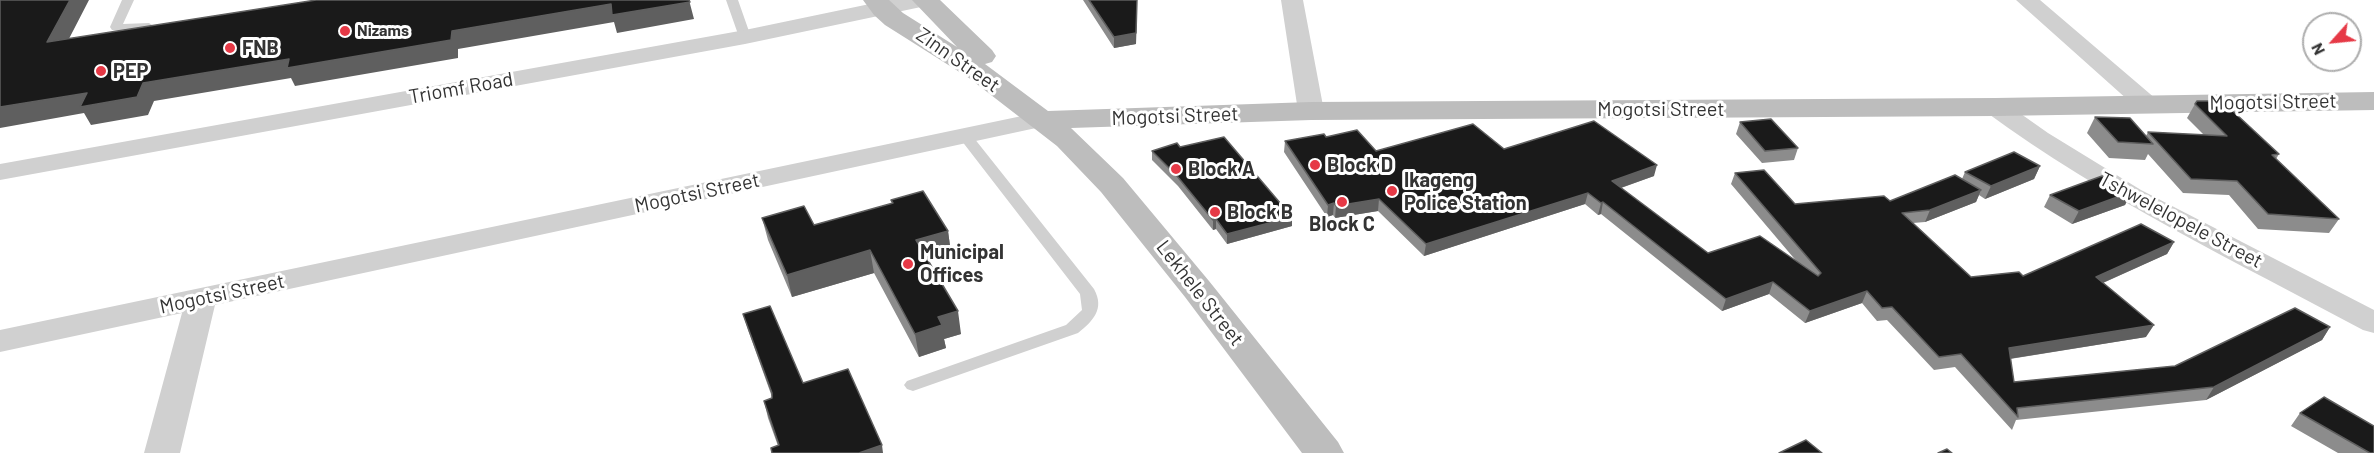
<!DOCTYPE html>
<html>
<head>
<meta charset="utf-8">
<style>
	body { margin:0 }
	#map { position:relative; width:2374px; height:453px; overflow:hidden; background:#fff; font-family:Barlow,sans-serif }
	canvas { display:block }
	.north { position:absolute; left:2302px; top:12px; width:60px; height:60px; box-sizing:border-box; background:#fff; border:2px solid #adadad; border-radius:50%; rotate:243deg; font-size:16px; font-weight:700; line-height:24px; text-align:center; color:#333 }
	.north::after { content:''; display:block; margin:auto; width:21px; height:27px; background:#e63946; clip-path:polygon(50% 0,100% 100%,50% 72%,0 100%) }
</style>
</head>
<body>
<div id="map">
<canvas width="2374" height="453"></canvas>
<div class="north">N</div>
</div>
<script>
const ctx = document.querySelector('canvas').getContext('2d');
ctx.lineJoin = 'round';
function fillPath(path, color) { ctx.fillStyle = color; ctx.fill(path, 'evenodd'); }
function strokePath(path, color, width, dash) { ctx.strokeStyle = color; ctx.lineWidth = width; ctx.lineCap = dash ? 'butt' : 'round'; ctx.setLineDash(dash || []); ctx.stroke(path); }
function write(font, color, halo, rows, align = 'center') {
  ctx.font = font + ' Barlow,sans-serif'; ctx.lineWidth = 6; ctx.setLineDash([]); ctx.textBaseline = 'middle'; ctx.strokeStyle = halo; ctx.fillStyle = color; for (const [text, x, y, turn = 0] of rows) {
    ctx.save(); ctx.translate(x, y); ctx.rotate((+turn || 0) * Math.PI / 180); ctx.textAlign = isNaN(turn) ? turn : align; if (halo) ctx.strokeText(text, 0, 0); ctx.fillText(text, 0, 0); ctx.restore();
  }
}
fillPath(new Path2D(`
	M122 0H134L123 24 149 23 155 27 153 30 130 33 112 30 110 27Z
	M726 0H738L751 37 749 40H741L739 37Z
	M965 132 970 133 1094 289C1105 309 1093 321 1078 333L913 391 907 389 904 385 907 381 1066 325 1082 310 1080 294 958 136Z`), '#d0d0d0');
fillPath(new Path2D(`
	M889 0H932L929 5 921 7 745 44 0 180V164L745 30Z
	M1281 0H1303L1324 111 1320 116 1311 119 1302 116 1298 111Z
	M2016 0H2040L2156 99 2159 104 2156 109 2147 111 2138 109Z
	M1995 99 2004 102 2048 133 2141 190 2374 310V333L2363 330C2235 261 2104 199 1986 112L1982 107 1986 102Z
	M1041 112 1050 115 1054 120 1050 125 215 305 180 453H144L182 313 0 352V330Z`), '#d0d0d0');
fillPath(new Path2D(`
	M863 0H889L903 13 957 47 912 0H940L992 50 996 56 992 62 985 64 1048 111 1311 102 1995 98 2374 92V110L1995 116 1311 120 1071 128 1123 178 1209 281 1338 442 1344 453H1302L1185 297 1101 192 1057 146 969 78 885 25 874 15Z`), '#bdbdbd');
fillPath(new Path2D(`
	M1083 0H1137L1136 44 1114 48Z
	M2195 104 2279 154 2276 159 2339 219 2329 233 2258 229 2229 195 2183 193 2148 154 2145 160 2109 158 2087 133 2095 117 2146 136 2148 132 2204 135 2187 118Z
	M1740 122 1798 148 1794 160 1762 163 1736 134Z
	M1326 137 1376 151 1504 149 1654 176 1621 188 1708 253 1798 263 1731 184 1735 173 1795 204 1890 201 1962 179 1965 172 2040 166 2034 179 1985 199 1979 195 1976 202 1925 222 1913 223 1971 277 2023 276 2174 242 2167 254 2103 283 2146 337 2010 359 2014 382 2175 366 2330 327 2322 340 2206 400 2016 420 2012 430 1955 367 1934 370 1887 320 1877 321 1862 303 1805 323 1769 294 1722 311 1601 214 1598 215 1585 204 1424 256 1378 211 1335 218 1333 215 1327 217 1284 152 1285 141Z
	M1180 147 1292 226 1227 244 1216 229 1213 230 1178 186 1152 160V151Z
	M2131 192 2125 205 2072 224 2044 207 2050 195Z
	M891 200 948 231 951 253 928 260 961 334 944 339 946 348 919 357 874 273 792 297 768 240 762 218 814 225 892 204Z
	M743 314 803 383 882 445 778 446 768 418 764 401 772 398V397L748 330Z
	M2300 413 2374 453H2338L2291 426Z`), '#8c8c8c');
fillPath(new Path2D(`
	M70 0H89L58 60 47 42Z
	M689 0 694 19 617 33 614 22 458 49V58L295 86 291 78 154 101 148 115 91 125 84 113 0 128V107L611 4Z
	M1137 0 1136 44 1114 48V37Z
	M1657 165 1654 176 1609 192 1612 181Z
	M2040 166 2034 179 1985 199 1991 186Z
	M1981 190 1976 202 1925 222 1930 210Z
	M2131 192 2125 205 2072 224 2079 211Z
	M1588 193 1585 204 1424 256 1426 244Z
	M1379 199 1378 211 1335 218 1336 206Z
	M1603 202 1601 214 1598 215 1601 203Z
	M1334 203 1333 215 1327 217 1328 205Z
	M1292 217V226L1227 244V234Z
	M1216 219V229L1213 230V220Z
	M948 231 951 253 920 262 916 240Z
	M2174 242 2167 254 2089 289 2096 277Z
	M870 250 874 273 792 297 787 275Z
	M1773 282 1769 294 1722 311 1726 299Z
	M1867 291 1862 303 1805 323 1810 311Z
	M958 311 961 334 944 339 946 348 919 357 915 334 938 317Z
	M2154 325 2146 337 2002 360 2009 348Z
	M2330 327 2322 340 2206 400 2214 387Z
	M882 445 883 453H859Z`), '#5f5f5f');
const building = new Path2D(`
	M0 0H70L47 42 316 0H689L690 2 612 15 611 4 452 31 451 40 287 68 289 59 143 83 137 97 80 107 87 93 0 107Z
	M1089 0H1137L1136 33 1114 37Z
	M2197 101H2222L2279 154 2272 155 2339 219 2268 214 2237 181 2191 179 2148 132 2227 136 2195 104Z
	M2095 117 2130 118 2153 144 2118 142Z
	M1771 119 1798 148 1765 151 1740 122Z
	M1594 121 1657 165 1612 181 1708 253 1760 236 1818 276 1821 273 1735 173 1764 170 1795 204 1884 196 1890 201 1955 175 1981 190 1930 210 1902 213 1971 277 2019 272 2023 276 2141 224 2174 242 2096 277 2154 325 2009 348 2014 382 2175 366 2295 308 2330 327 2214 387 2017 408 2018 417 1961 354 1939 357 1892 307 1882 308 1867 291 1810 311 1773 282 1726 299 1603 202 1601 203 1588 193 1426 244 1379 199 1336 206 1334 203 1328 205 1285 141 1324 134 1326 137 1357 130 1376 151 1473 124 1504 149Z
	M1224 137 1292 217 1227 234 1216 219 1213 220 1177 176 1152 151 1177 143 1180 147Z
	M2014 152 2040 166 1991 186 1965 172Z
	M2102 176 2131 192 2079 211 2050 195Z
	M923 191 948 231 916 240 958 311 938 317 942 325 915 334 870 250 787 275 762 218 804 206 814 225 893 203 891 200Z
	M770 306 803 383 848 369 882 445 859 453H772L771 448 779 445 764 401 772 398V393L743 314Z
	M2324 397 2374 426V453H2370L2300 413Z
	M1806 440 1822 453H1779Z
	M1947 449 1952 453H1938Z`);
fillPath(building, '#1a1a1a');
strokePath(building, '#5f5f5f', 1.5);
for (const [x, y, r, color] of [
	[345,31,6,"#e63946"],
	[230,48,6,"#e63946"],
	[101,71,6,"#e63946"],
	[1315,165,6,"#e63946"],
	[1176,169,6,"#e63946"],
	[1392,191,6,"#e63946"],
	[1342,202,6,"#e63946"],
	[1215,212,6,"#e63946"],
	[908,264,6,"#e63946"]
]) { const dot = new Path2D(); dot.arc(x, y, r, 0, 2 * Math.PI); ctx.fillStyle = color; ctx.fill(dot); strokePath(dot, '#fff', 2); }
write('bold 16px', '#333', '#fff', [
	["Nizams",357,31]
], 'left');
write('bold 20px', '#333', '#fff', [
	["FNB",242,48],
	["PEP",113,71],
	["Block D",1327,165],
	["Block A",1188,169],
	["Ikageng",1404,180],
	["Police Station",1404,203],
	["Block B",1227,212],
	["Block C",1342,224,"center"],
	["Municipal",920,252],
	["Offices",920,275]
], 'left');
write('20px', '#333', '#fff', [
	["Zinn Street",958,60,35],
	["Triomf Road",461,88,-10],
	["Mogotsi Street",2273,102,-1],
	["Mogotsi Street",1661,109],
	["Mogotsi Street",1175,116,-2],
	["Mogotsi Street",697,193,-12],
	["Tshwelelopele Street",2181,220,28],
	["Lekhele Street",1200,293,52],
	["Mogotsi Street",222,294,-12]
]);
</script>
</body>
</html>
